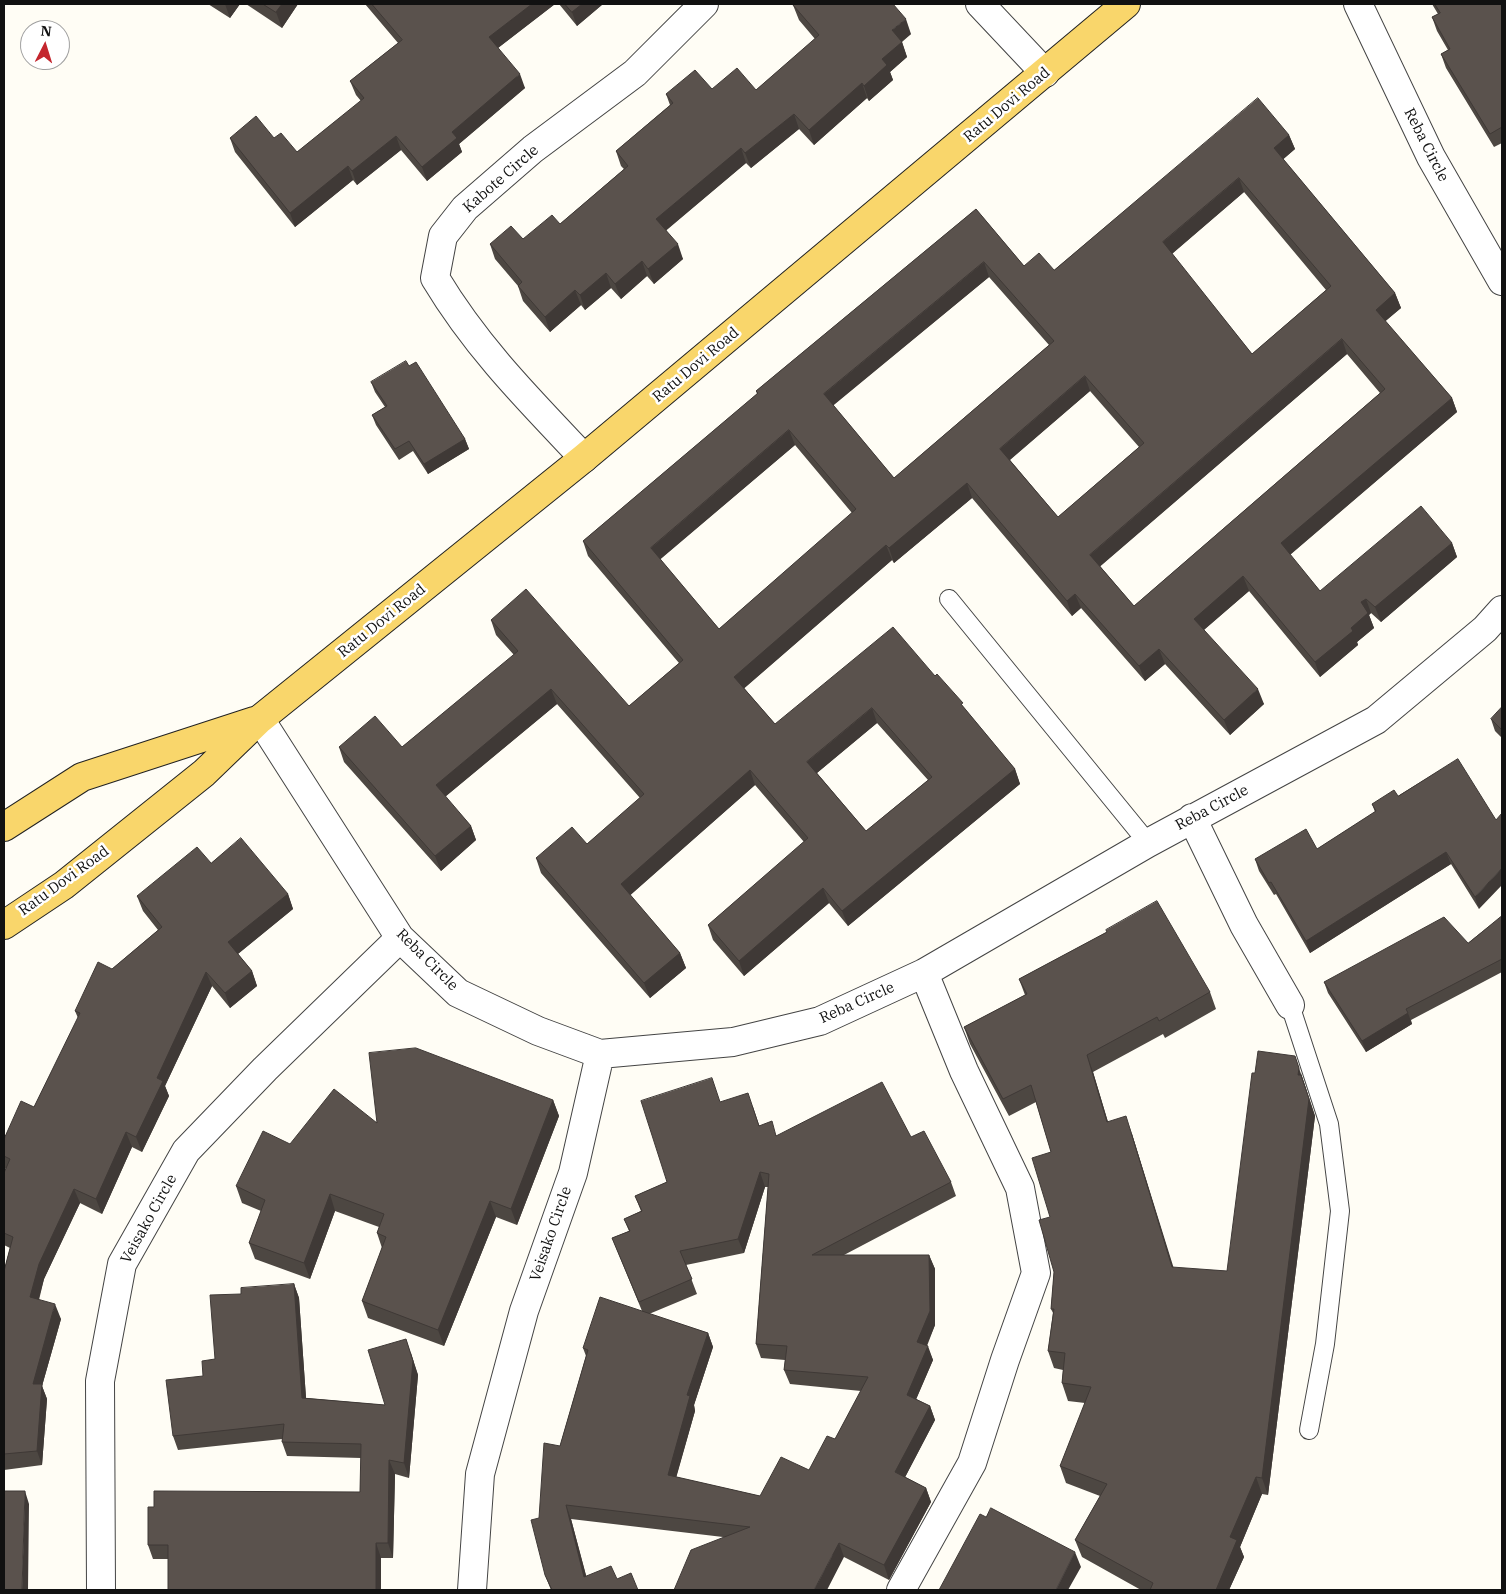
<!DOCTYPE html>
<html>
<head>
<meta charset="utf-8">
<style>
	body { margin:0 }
	#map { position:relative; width:1506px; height:1594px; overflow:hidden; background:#fffdf5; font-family:"IBM Plex Serif",serif }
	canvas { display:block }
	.frame { position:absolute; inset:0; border:5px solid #111; pointer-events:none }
	.north { position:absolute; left:20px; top:20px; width:50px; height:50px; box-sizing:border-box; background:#fff; border:1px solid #a0a0a0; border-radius:50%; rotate:5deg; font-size:14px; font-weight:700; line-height:20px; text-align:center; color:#111 }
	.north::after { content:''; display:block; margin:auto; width:18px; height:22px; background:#c4262e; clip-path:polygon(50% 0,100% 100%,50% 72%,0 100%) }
</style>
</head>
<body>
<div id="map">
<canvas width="1506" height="1594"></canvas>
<div class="frame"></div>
<div class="north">N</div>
</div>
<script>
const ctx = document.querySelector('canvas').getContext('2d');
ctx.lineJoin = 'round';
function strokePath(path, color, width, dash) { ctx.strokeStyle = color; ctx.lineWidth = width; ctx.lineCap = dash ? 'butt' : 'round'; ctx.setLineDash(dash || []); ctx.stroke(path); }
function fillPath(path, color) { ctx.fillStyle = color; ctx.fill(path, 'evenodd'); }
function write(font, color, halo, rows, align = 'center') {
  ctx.font = font + ' "IBM Plex Serif",serif'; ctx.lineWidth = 5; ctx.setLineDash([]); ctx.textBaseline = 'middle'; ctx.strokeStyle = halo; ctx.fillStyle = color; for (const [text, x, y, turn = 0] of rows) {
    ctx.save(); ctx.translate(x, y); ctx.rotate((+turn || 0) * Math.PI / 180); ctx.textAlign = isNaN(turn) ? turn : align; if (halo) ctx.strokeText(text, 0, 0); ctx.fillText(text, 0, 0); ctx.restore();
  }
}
const lane = new Path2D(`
	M949 599 1148 843
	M1290 1005 1329 1124 1340 1211 1325 1344 1309 1430`);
const street = new Path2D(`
	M980 4 1045 73
	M1358 4 1431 157 1502 281
	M584 458C529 400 477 348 435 278L443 236 465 208 533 149 635 73 704 4
	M260 719 400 938 458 993 538 1031 600 1054 733 1042 820 1021 924 973 1148 843 1376 720 1485 629 1502 610
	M1192 818 1244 925 1290 1005
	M101 1590 100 1381 122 1264 186 1151 265 1069 400 938
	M472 1590 480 1474 524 1311 573 1173 600 1054
	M901 1590 972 1463 1005 1360 1036 1273 1020 1188 964 1071 924 973`);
const primary = new Path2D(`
	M4 827 82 777 254 721
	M4 925 64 885 204 773 260 719 584 458 1126 4`);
strokePath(lane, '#444', 20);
strokePath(street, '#444', 30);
strokePath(primary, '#222', 30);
strokePath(lane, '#fff', 18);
strokePath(street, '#fff', 28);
strokePath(primary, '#f9d66b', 28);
fillPath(new Path2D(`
	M208 4H240L230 18Z
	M246 4H298L282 28Z
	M365 4H555L498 48 525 88 459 144 462 152 427 181 401 150 357 185 353 180 295 227 235 152 230 138H274L297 152 361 101 356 95 350 81 398 43Z
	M559 4H603L577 26Z
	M1432 4H1502V143L1494 147 1446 68 1441 54 1448 50 1437 31 1432 17 1438 14Z
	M793 5 911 34 902 42 907 57 890 72 893 80 869 101 867 98 814 145 799 129 751 168 746 163 666 230 683 259 654 284 647 276 621 299 611 288 585 310 581 305 550 332 523 301 518 286 495 259 490 244 523 239 560 224 624 169 621 166 616 151 670 105 666 94 712 89 756 90 815 39 799 20Z
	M1289 135 1295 149 1283 159 1395 293 1401 308 1385 321 1452 398 1457 412 1290 555 1320 591 1452 543 1457 557 1381 622 1371 613 1369 615 1374 628 1357 642 1358 645 1320 677 1249 591 1204 630 1264 704 1230 735 1165 664 1145 681 1081 608 1072 616 972 498 894 563 892 560 744 688 775 724 935 676 965 709 1015 769 1020 784 848 926 829 903 744 976 713 940 708 925 804 842 755 785 630 895 680 953 686 968 650 998 541 873 536 858 587 844 640 798 557 704 445 797 471 826 476 840 441 871 344 762 339 747H402L514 655 496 635 491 620 629 706 679 663 588 556 583 541 757 394 756 391 976 209 1024 266 1054 270ZM1244 192 1326 290 1252 354 1172 254ZM989 277 1049 345 894 478 833 405ZM1347 354 1380 393 1134 606 1100 566ZM1090 391 1139 447 1058 517 1010 460ZM795 445 852 513 719 629 660 559ZM877 723 928 780 866 831 817 773Z
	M409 366 465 439 469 449 428 474 413 451 399 460 376 425 372 415 385 407 375 392 371 382Z
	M1502 707V738L1495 731 1491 719Z
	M1458 759 1479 909 1451 864 1310 953 1276 894 1274 895 1259 871 1255 859 1317 849 1375 812 1372 804 1398 796Z
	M211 863 288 894 293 909 238 954 252 971 257 986 230 1008 212 986 165 1086 169 1096 142 1152 132 1147 102 1214 80 1203 44 1279 39 1300 61 1319 42 1386 47 1399 42 1465 4 1470V1271L10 1248 4 1245V1173L6 1169 4 1168V1139L34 1107 78 1018 75 1011 112 969 158 930 143 911 137 896Z
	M1502 916V972L1411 1020 1412 1024 1366 1052 1328 993 1324 982 1468 943Z
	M1106 930 1210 992 1216 1009 1165 1038 1163 1034 1093 1072 1108 1122 1132 1134 1173 1268 1227 1271 1301 1073 1315 1116 1268 1495 1262 1494 1240 1547 1244 1557 1229 1590H1141L1082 1557 1075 1540 1100 1496 1066 1483 1060 1466 1085 1403 1068 1401 1062 1383 1063 1370 1054 1368 1048 1351 1053 1313 1051 1309 1054 1272 1050 1217 1051 1152 1036 1102 1009 1116 970 1044 964 1027 1025 995 1019 979 1107 932Z
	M553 1100 559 1116 517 1225 496 1217 444 1346 368 1318 362 1301 382 1248 377 1233 379 1227 335 1211 310 1279 255 1259 249 1243 261 1211 242 1203 236 1186 290 1144 377 1123Z
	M720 1102 753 1107 759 1125 777 1136 911 1137 951 1182 956 1196 844 1255H929L935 1269V1325L927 1346 933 1360 916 1399 930 1406 935 1420 905 1477 926 1488 931 1502 889 1580 844 1557 723 1537 571 1519 586 1576 617 1579 638 1590H551L545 1575 539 1518 586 1356 583 1348 642 1311 612 1238 629 1231 624 1219 641 1211 635 1196 667 1182ZM765 1187H768L756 1344 761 1358 785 1360 784 1370 790 1384 861 1391 835 1439 809 1470 760 1496 676 1477 695 1411 694 1405 713 1347 708 1333 649 1314 697 1294 686 1265 744 1253Z
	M294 1284 299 1298 306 1398 385 1405 411 1353 418 1375 409 1478 395 1474 393 1558H381V1590H168V1559H153L148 1545 360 1492 361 1458 287 1456 282 1442V1439L178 1450 173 1436 203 1376 215 1359 241 1294Z`), '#4d4742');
fillPath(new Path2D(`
	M225 4H240L230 18Z
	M282 4H298L282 28 276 12Z
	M532 4H555L494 51 489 37Z
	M582 4H603L577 26 572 12Z
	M906 19 911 34 897 45 892 30Z
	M902 42 907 57 890 72 893 80 869 101 864 86 882 59Z
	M520 74 525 88 459 144 462 152 427 181 422 167 452 132Z
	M862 83 867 98 814 145 809 130Z
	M794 114 799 129 751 168 745 153Z
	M1289 135 1295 149 1279 163 1274 148Z
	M396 136 401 150 357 185 352 171Z
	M741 148 746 163 662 234 656 219Z
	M348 166 353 180 295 227 290 213Z
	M1239 178 1244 192 1168 257 1163 242Z
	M678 244 683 259 654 284 648 269Z
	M642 261 647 276 621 299 615 284Z
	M984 262 989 277 829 409 824 394Z
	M606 273 611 288 585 310 580 295Z
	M575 290 581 305 550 332 545 317Z
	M1395 293 1401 308 1381 325 1376 310Z
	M1342 339 1347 354 1096 570 1090 555Z
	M1085 376 1090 391 1006 463 1000 449Z
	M1452 398 1457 412 1286 558 1281 543Z
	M789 430 795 445 656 563 651 548Z
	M465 439 469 449 428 474 424 464Z
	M967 483 972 498 894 563 889 548Z
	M1452 543 1457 557 1381 622 1375 607Z
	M886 545 892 560 740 692 734 677Z
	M1243 576 1249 591 1200 633 1194 619Z
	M1075 594 1081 608 1072 616 1067 601Z
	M1366 599 1371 613 1369 615 1374 628 1357 642 1358 645 1320 677 1315 662 1351 628 1361 602Z
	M1159 649 1165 664 1145 681 1139 666Z
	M551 689 557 704 441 800 436 785Z
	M1258 689 1264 704 1230 735 1224 720Z
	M872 708 877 723 812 777 807 762Z
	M1015 769 1020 784 848 926 842 911Z
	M750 770 755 785 626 899 621 884Z
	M471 826 476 840 441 871 435 856Z
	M1446 852 1451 864 1310 953 1306 941Z
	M1502 868V885L1479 909 1475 897Z
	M823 888 829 903 744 976 739 961Z
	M288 894 293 909 234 957 228 942Z
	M680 953 686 968 650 998 644 983Z
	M252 971 257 986 230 1008 225 993Z
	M206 972 212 986 165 1086 169 1096 142 1152 136 1137 157 1078Z
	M1408 1013 1412 1024 1366 1052 1362 1041Z
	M1087 1055 1093 1072 1113 1139 1107 1122Z
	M1295 1056 1315 1116 1268 1495 1262 1478 1298 1075Z
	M553 1100 559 1116 517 1225 511 1209Z
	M1126 1116 1132 1134 1179 1285 1172 1267Z
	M126 1132 132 1147 102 1214 96 1199Z
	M760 1172 765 1187 744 1253 738 1239Z
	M74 1189 80 1203 44 1279 35 1312 30 1297 39 1264Z
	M330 1194 335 1211 310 1279 304 1263Z
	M490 1201 496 1217 444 1346 438 1330Z
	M929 1255 935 1269V1325L922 1356 917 1342Z
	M294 1284 299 1298 307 1412 302 1398Z
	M55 1304 61 1319 42 1386 47 1399 42 1465 37 1451 33 1384Z
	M708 1333 713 1347 694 1405 695 1411 673 1489 668 1475 687 1395Z
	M406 1339 418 1375 409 1478 404 1463Z
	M928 1346 933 1360 912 1409 907 1395Z
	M930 1406 935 1420 900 1487 895 1472Z
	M389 1460 395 1474 393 1558 388 1543Z
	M1256 1477 1262 1494 1240 1547 1244 1557 1229 1590H1216L1230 1537Z
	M926 1488 931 1502 889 1580 884 1565Z
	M25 1491 29 1504 28 1590H22Z
	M566 1505 571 1519 590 1590 584 1577Z
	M376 1543 381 1558V1590H376Z
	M839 1543 844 1557 827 1590H814Z
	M1075 1552 1081 1567 1068 1590H1056Z`), '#3f3936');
const building = new Path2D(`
	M263 4H282L276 12Z
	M372 4H532L489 37 520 74 452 132 457 138 422 167 396 136 352 171 348 166 290 213 230 138 256 116 274 138 281 133 297 152 364 98 350 81 402 40Z
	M565 4H582L572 12Z
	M795 4H893L906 19 892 30 902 42 882 59 887 65 864 86 862 83 809 130 794 114 745 153 741 148 656 219 678 244 648 269 642 261 615 284 606 273 580 295 575 290 545 317 518 286 522 282 490 244 511 226 523 239 552 215 560 224 628 166 616 151 673 103 666 94 695 70 712 89 737 68 756 90 819 35 793 5Z
	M1435 4H1502V127L1490 134 1441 54 1450 49 1432 17 1440 13Z
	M1258 98 1289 135 1274 148 1395 293 1376 310 1452 398 1281 543 1320 591 1421 506 1452 543 1375 607 1366 599 1361 602 1368 613 1351 628 1353 631 1315 662 1243 576 1194 619 1258 689 1224 720 1159 649 1139 666 1075 594 1067 601 967 483 889 548 886 545 734 677 775 724 893 627 935 676 937 674 963 703 961 704 1015 769 842 911 823 888 739 961 708 925 808 838 750 770 621 884 680 953 644 983 536 858 572 827 587 844 644 794 551 689 436 785 471 826 435 856 339 747 375 716 402 747 518 651 491 620 526 589 629 706 683 660 583 541 758 393 756 391 976 209 1024 266 1039 253 1054 270ZM1239 178 1331 286 1252 354 1163 242ZM984 262 1054 341 894 478 824 394ZM1342 339 1385 389 1134 606 1090 555ZM1085 376 1144 443 1058 517 1000 449ZM789 430 856 509 719 629 651 548ZM872 708 932 777 866 831 807 762Z
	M406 361 409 366 416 362 465 439 424 464 409 441 395 449 372 415 387 406 371 382Z
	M1502 707V730L1491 719Z
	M1458 759 1496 820 1502 813V868L1475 897 1446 852 1306 941 1271 882 1269 883 1255 859 1306 829 1317 849 1376 811 1372 804 1394 790 1398 796Z
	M241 838 288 894 228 942 252 971 225 993 206 972 157 1078 163 1081 136 1137 126 1132 96 1199 74 1189 39 1264 30 1297 55 1304 33 1384H42L37 1451 4 1454V1271L13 1237 4 1233V1173L10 1159 4 1156V1139L21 1101 34 1107 80 1013 75 1011 98 962 112 969 162 927 137 896 197 847 211 863Z
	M1157 901 1210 992 1159 1021 1157 1017 1087 1055 1107 1122 1126 1116 1172 1267 1227 1271 1252 1073H1255L1258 1051 1295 1056 1299 1068 1298 1075H1301L1309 1099 1262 1478 1256 1477 1230 1537 1237 1540 1216 1590H1150L1153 1583 1075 1540 1107 1484 1060 1466 1091 1387 1062 1383 1065 1353 1048 1351 1054 1309H1051L1054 1272 1039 1220 1050 1217 1032 1158 1051 1152 1031 1085 1003 1099 964 1027 1027 994 1019 979 1107 932 1106 930Z
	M1502 916V959L1406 1009 1408 1013 1362 1041 1324 982 1444 917 1468 943Z
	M416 1048 553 1100 511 1209 490 1201 438 1330 362 1301 386 1237 377 1233 384 1214 330 1194 304 1263 249 1243 265 1200 236 1186 263 1131 290 1144 334 1089 377 1123 369 1053Z
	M712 1078 720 1102 748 1093 759 1126 772 1121 776 1136 882 1082 911 1137 924 1131 951 1182 812 1255H929L930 1311 917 1342 928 1346 907 1395 930 1406 895 1472 926 1488 884 1565 839 1543 814 1590H674L691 1550 750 1527 566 1505 584 1577 611 1566 617 1579 631 1573 638 1590H552L545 1575 531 1520 539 1518 544 1443 560 1446 588 1350 583 1348 600 1297 708 1333 687 1395 690 1396 668 1475 760 1496 781 1457 809 1470 827 1436 835 1439 868 1377 784 1370 787 1346 756 1344 769 1174 760 1172 738 1239 680 1251 692 1279 639 1302 612 1238 630 1231 624 1219 642 1211 635 1196 667 1182 641 1101Z
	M294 1284 302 1398 385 1405 368 1350 406 1339 413 1361 404 1463 389 1460 388 1543H376V1590H168V1545H148V1507H154V1491L360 1492 361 1444 282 1442 284 1424 173 1436 166 1380 203 1376 202 1361 215 1359 210 1295 241 1294V1288Z
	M4 1491H25L22 1590H4Z
	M991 1508 1075 1552 1056 1590H939L980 1514 986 1517Z`);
fillPath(building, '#5a524d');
strokePath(building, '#3f3936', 1);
write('15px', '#111', '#fff', [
	["Ratu Dovi Road",1007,105,-40],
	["Reba Circle",1426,145,63],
	["Kabote Circle",501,179,-41],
	["Ratu Dovi Road",696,365,-40],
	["Ratu Dovi Road",382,621,-39],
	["Reba Circle",1212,808,-28],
	["Ratu Dovi Road",64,881,-36],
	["Reba Circle",427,960,45],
	["Reba Circle",857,1003,-24],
	["Veisako Circle",149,1219,-61],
	["Veisako Circle",551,1234,-71]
]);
</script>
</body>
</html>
